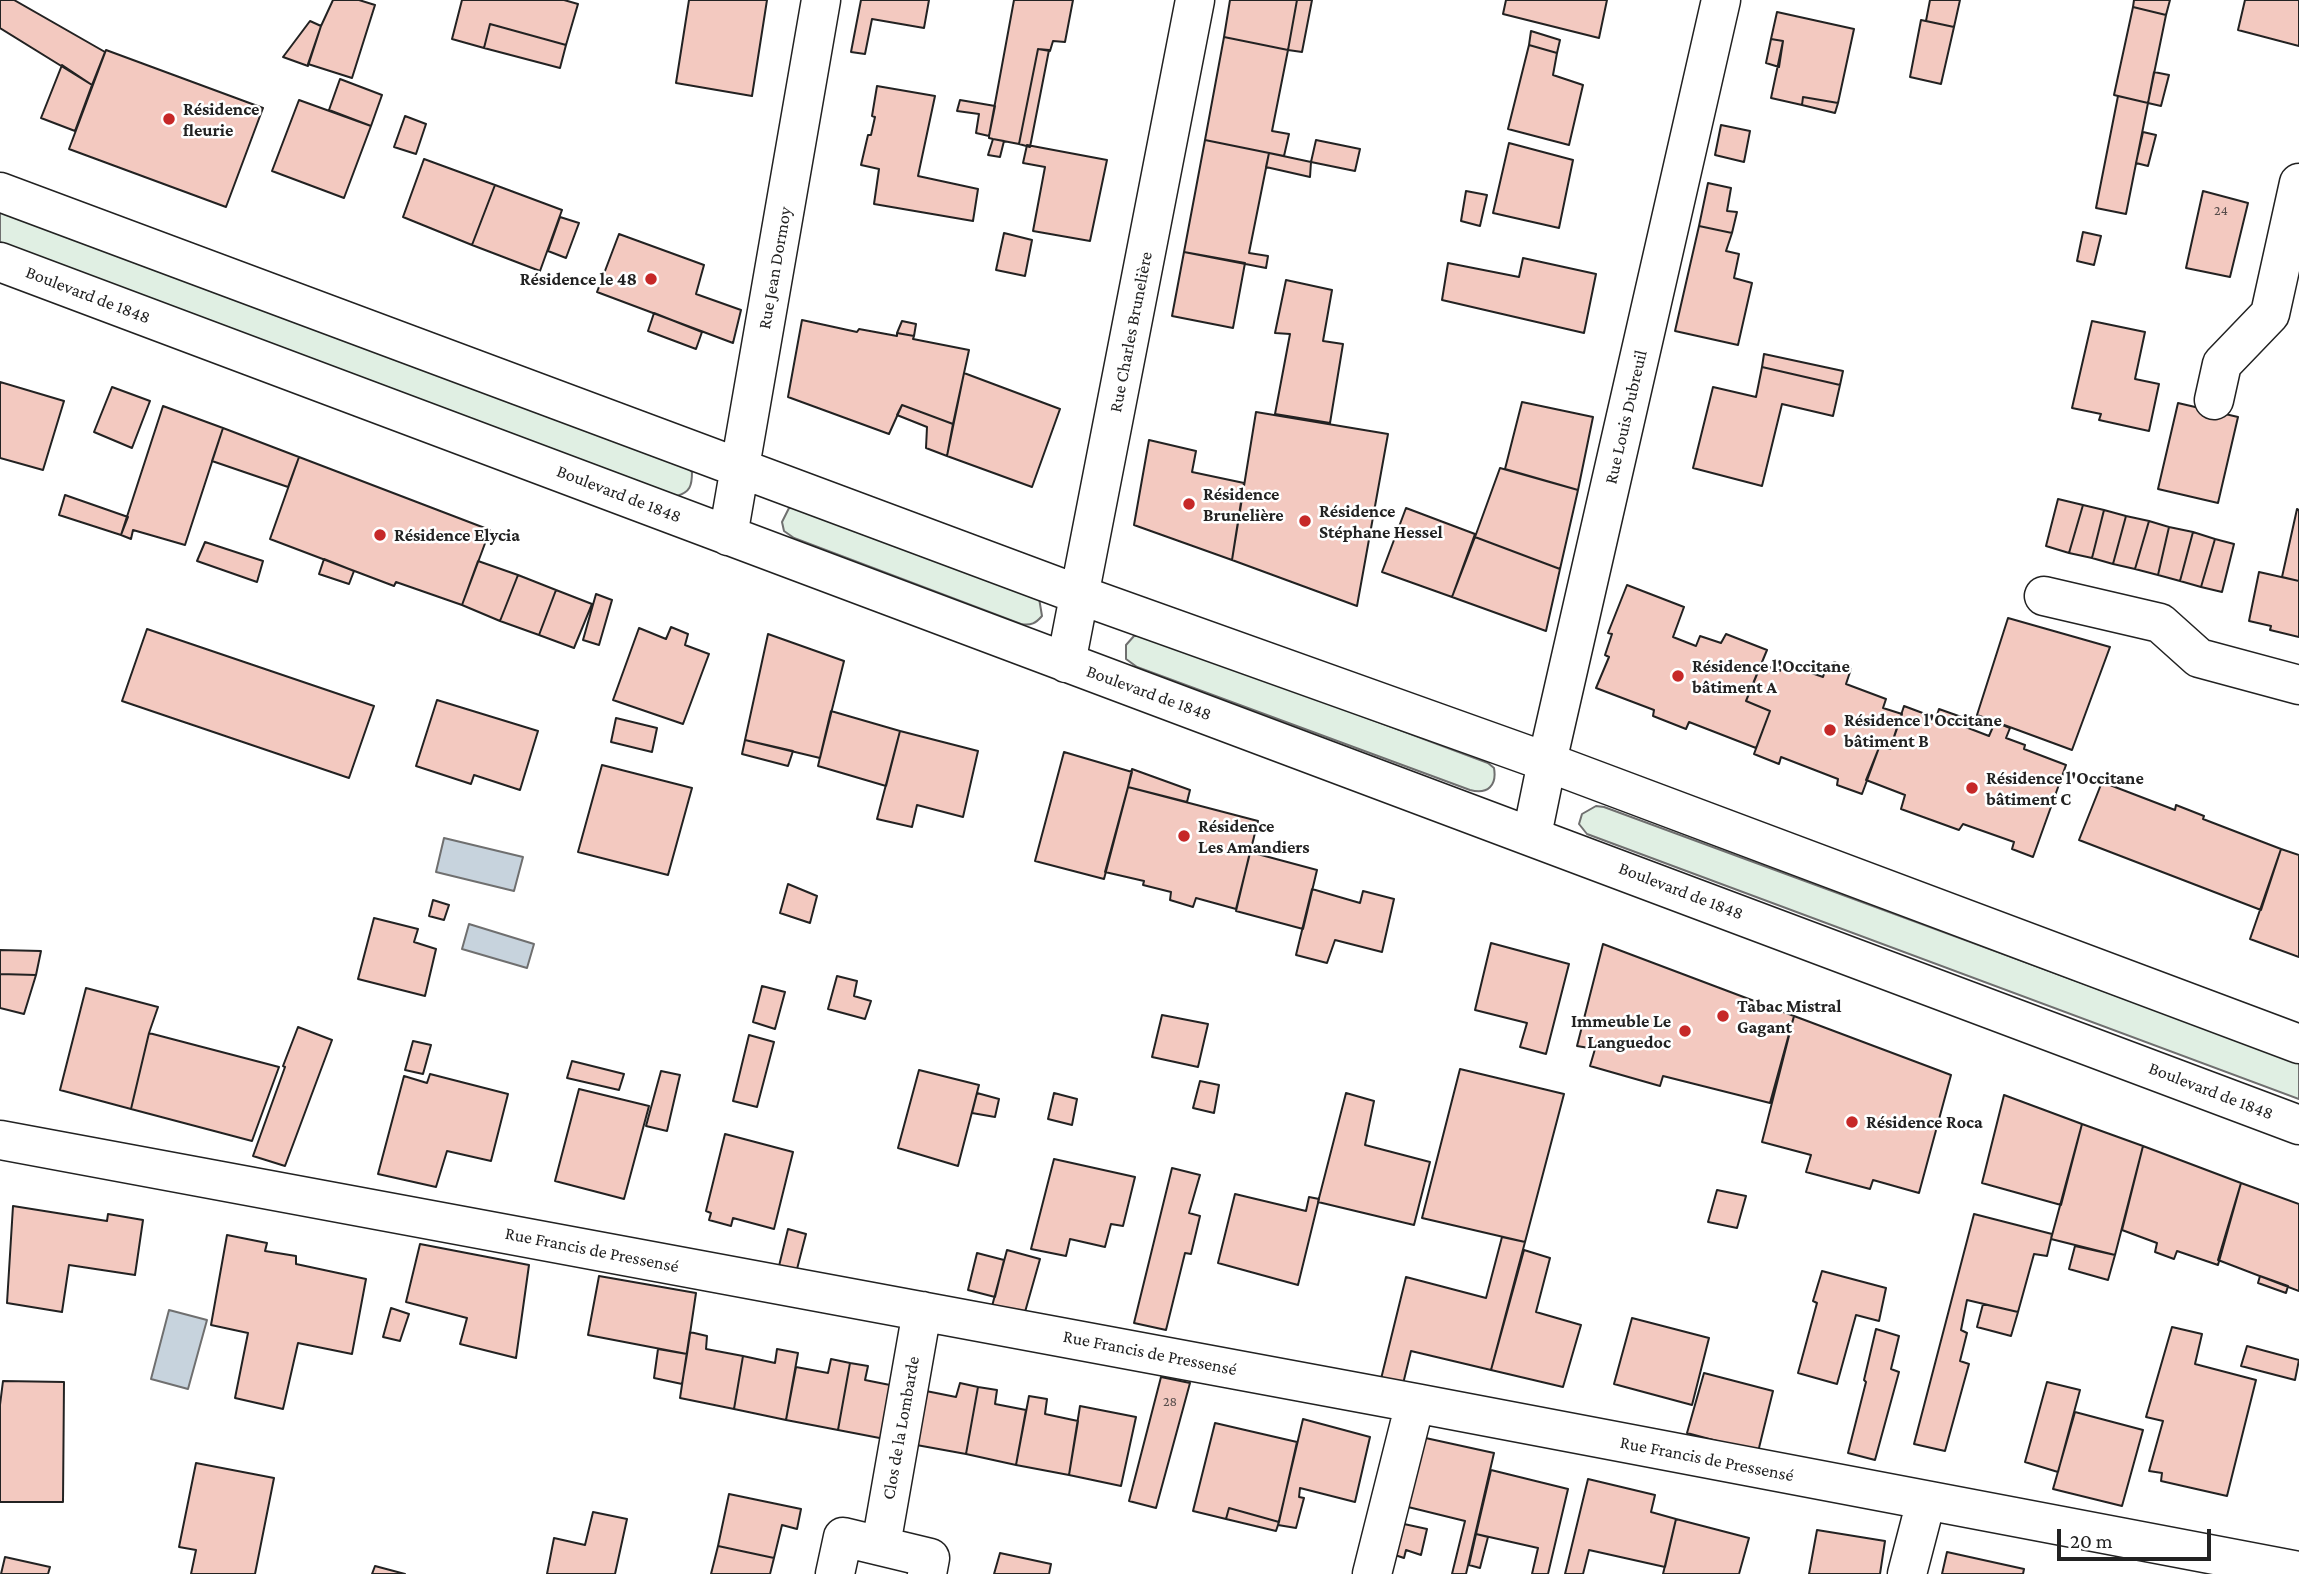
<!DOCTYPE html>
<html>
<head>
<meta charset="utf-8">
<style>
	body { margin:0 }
	#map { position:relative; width:2299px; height:1574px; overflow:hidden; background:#fff; font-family:"Crimson Pro",serif }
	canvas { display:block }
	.scale { position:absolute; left:2057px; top:1529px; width:154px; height:32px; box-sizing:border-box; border:4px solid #222; border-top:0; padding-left:9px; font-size:21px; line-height:24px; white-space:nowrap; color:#222; -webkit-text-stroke:5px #fff; paint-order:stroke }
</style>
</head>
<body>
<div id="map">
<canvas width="2299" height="1574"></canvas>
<div class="scale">20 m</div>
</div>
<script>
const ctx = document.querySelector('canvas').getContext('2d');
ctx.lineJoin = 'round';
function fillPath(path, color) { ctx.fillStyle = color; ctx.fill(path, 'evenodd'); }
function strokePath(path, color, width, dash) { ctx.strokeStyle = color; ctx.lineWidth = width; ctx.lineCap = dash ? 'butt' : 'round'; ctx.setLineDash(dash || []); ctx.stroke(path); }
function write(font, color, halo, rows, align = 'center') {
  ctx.font = font + ' "Crimson Pro",serif'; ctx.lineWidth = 5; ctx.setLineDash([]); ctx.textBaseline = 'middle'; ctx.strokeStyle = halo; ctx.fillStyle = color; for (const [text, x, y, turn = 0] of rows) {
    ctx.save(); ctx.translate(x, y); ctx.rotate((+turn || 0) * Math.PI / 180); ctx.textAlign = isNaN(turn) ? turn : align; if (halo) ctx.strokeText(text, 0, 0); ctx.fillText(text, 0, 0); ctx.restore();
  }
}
const green = new Path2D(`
	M0 208 687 467 692 472C692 486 690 492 677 496L0 242Z
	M801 506 1039 598 1042 616C1036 623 1031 626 1021 624L794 538 784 531 782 522 789 508Z
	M1134 636H1148L1488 763 1494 768C1497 785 1488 795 1470 790L1137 667 1126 659V645Z
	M1596 806 1604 807 2299 1063V1099L1587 834 1579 824 1582 814Z`);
fillPath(green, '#e0efe3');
strokePath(green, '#6f6f6f', 2);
const water = new Path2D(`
	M444 838 523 857 514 891 436 872Z
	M469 924 534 944 527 968 462 949Z
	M169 1310 207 1320 188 1389 151 1379Z`);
fillPath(water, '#c7d3dd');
strokePath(water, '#6f6f6f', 2);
const building = new Path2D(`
	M0 0H14L105 52 92 85 0 28Z
	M333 0H359L375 5 352 78 308 64 321 26Z
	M462 0H564L578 4 566 45 490 24 484 48 452 39Z
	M689 0H767L752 96 676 83Z
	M861 0H929L924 28 872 19 865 54 851 52Z
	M1014 0H1073L1065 42 1053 41 1050 51 1038 49 1019 144 993 139 989 138V136Z
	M1230 0H1297L1288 50 1224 37Z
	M1297 0H1312L1302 52 1288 50Z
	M1506 0H1607L1599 38 1503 14Z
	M1930 0H1960L1954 27 1926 21Z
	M2134 0H2170L2166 15 2133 7Z
	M2245 0H2299V46L2238 30Z
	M2133 7 2166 15 2148 103 2114 95Z
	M1777 12 1854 29 1838 103 1803 97 1802 105 1771 98 1783 41 1771 39Z
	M1921 20 1954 27 1941 84 1910 77Z
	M310 21 321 26 308 66 283 57Z
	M490 24 566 45 560 68 484 48Z
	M1531 31 1560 40 1557 53 1529 45Z
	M1224 37 1288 50 1272 131 1289 134 1284 156 1205 140Z
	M1771 39 1783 41 1779 67 1766 63Z
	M1529 45 1557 53 1553 75 1583 85 1569 145 1508 129Z
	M1038 49 1049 50 1030 147 1019 144Z
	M106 50 263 108 226 207 69 149Z
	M62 65 92 85 75 131 41 118Z
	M2154 72 2169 75 2161 106 2148 103Z
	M340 79 382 95 371 126 329 110Z
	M877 86 935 96 918 176 978 189 973 221 874 204 879 169 861 165 868 135H871L875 117 872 116Z
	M2118 96 2148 103 2126 214 2096 208Z
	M1803 97 1838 103 1835 113 1802 105Z
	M299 100 371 126 344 198 272 171Z
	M960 100 995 106 989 136 976 133 979 114 957 111Z
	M405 116 426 124 416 154 394 147Z
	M1721 125 1750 131 1744 162 1715 155Z
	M2143 132 2156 135 2148 166 2136 163Z
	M993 139 1004 141 1000 157 988 155Z
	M1205 140 1269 153 1249 253 1268 256 1266 268 1184 252Z
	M1316 140 1360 149 1355 171 1311 162Z
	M1509 143 1573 160 1559 228 1493 213Z
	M1027 145 1107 160 1090 241 1033 231 1045 167 1023 163Z
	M1269 153 1311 162 1310 177 1266 167Z
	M424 159 495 185 472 245 403 217Z
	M1708 183 1731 188 1727 211 1737 212 1732 233 1699 226Z
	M495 185 562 210 540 271 472 245Z
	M1466 191 1487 195 1480 226 1461 221Z
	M2203 191 2248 203 2230 277 2186 268Z
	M560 217 579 223 566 258 548 251Z
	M1699 226 1732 233 1726 251 1739 254 1734 278 1752 283 1738 345 1675 331Z
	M2083 232 2101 236 2094 265 2077 261Z
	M1004 233 1032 240 1025 276 996 270Z
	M619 234 704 265 696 294 741 310 733 343 597 292Z
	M1184 252 1245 263 1233 328 1172 316Z
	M1523 258 1596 274 1584 333 1442 300 1448 263 1519 277Z
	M1286 280 1332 290 1323 341 1343 344 1330 423 1275 414 1290 334 1275 333Z
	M654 313 702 332 696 349 648 331Z
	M802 320 857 332 859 329 897 336V333L914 336 913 339 969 350 953 424 902 405 889 434 788 397Z
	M902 321 916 324 914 336 897 333Z
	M2092 321 2145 332 2135 379 2159 384 2149 431 2099 420 2101 414 2072 408Z
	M1764 354 1843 371 1840 385 1762 367Z
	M1762 367 1840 385 1833 416 1782 404 1762 486 1693 468 1713 387 1756 397Z
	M964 373 1060 409 1032 487 947 456Z
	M0 382 64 401 43 470 0 458Z
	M112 387 150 401 132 448 94 432Z
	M1522 402 1593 417 1578 490 1505 469Z
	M2178 403 2238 417 2218 503 2158 489Z
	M902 405 953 424 947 456 926 448 927 427 897 415Z
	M163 406 223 428 185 545 133 530 131 539 121 535Z
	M1256 412 1388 434 1357 606 1232 560Z
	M223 428 299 457 288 487 212 461Z
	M1149 440 1196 451 1192 472 1244 483 1232 560 1134 525Z
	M299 457 490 530 462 605 396 582 394 586 270 539Z
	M1500 468 1578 490 1560 569 1475 537Z
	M65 495 128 517 121 535 59 515Z
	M2058 499 2083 505 2069 553 2046 546Z
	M2083 505 2104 510 2092 558 2069 553Z
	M1406 508 1475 534 1452 597 1382 572Z
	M2297 509 2299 510V581L2282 577Z
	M2104 510 2126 516 2113 564 2092 558Z
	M2126 516 2149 521 2135 569 2113 564Z
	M2149 521 2169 527 2158 575 2135 569Z
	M2169 527 2193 532 2180 581 2158 575Z
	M2193 532 2215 539 2201 587 2180 581Z
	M1475 537 1560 569 1546 631 1452 597Z
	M2215 539 2234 544 2222 592 2201 587Z
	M205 542 263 561 257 582 197 561Z
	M324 559 354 571 349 584 319 574Z
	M478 561 518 575 500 621 462 605Z
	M2259 572 2299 581V637L2270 630 2271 626 2249 621Z
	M518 575 556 590 539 635 500 621Z
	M1627 585 1684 607 1673 637 1696 646 1700 636 1721 643 1726 634 1767 650 1746 701 1770 711 1756 748 1689 722 1686 729 1653 716 1654 710 1596 688 1609 657 1605 655 1612 634 1608 633Z
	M556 590 592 604 574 648 539 635Z
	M596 594 612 600 599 645 583 640Z
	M2008 618 2110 647 2072 750 1977 715Z
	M671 627 688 634 685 645 709 654 683 724 613 700 639 628 666 639Z
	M147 629 374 706 349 778 122 701Z
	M768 634 844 661 820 758 745 740Z
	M1834 662 1851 669 1846 684 1886 699 1883 708 1902 714 1890 749 1880 745 1862 794 1837 785 1838 779 1781 757 1779 764 1754 754 1770 711 1746 701 1761 664 1780 671 1783 663 1823 677 1827 665 1832 668Z
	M437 700 538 731 520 790 474 775 471 784 416 766Z
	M1904 706 1936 718 1939 709 1967 719 1963 726 1989 736 1995 722 2010 728 2006 738 2025 745 2024 749 2066 765 2033 857 2012 849 2014 842 1963 824 1959 830 1901 809 1905 795 1866 780 1880 745 1890 749Z
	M831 711 900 731 886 786 818 766Z
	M616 718 657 728 652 752 611 742Z
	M900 731 978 751 963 817 917 805 912 827 877 819Z
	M745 740 793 751 788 766 742 754Z
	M1064 752 1132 772 1104 879 1035 861Z
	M602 765 692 788 668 875 578 852Z
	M1132 769 1190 790 1187 802 1128 787Z
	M2102 782 2175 810 2176 805 2204 816 2203 819 2281 849 2261 910 2079 840Z
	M1128 787 1258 821 1236 909 1196 898 1193 907 1170 900 1171 892 1143 885 1144 881 1105 872Z
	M2281 849 2299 855V957L2250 939Z
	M1250 852 1317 870 1303 929 1236 911Z
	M788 884 817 896 810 923 780 913Z
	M1312 889 1360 903 1363 891 1394 899 1382 952 1335 940 1327 963 1296 955Z
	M433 900 449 905 444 920 429 916Z
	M374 918 418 929 414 942 436 949 425 996 358 979Z
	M1491 943 1569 964 1546 1054 1520 1047 1527 1023 1475 1010Z
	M1603 944 1794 1016 1770 1103 1663 1076 1660 1086 1590 1066 1595 1049 1577 1046Z
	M0 950 41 951 36 975 0 974Z
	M0 974 36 975 24 1014 0 1008Z
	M837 976 857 981 854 996 871 1001 865 1019 828 1009Z
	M762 986 785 992 775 1029 753 1022Z
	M86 988 158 1007 149 1033 131 1109 60 1090Z
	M1162 1015 1208 1024 1198 1067 1152 1057Z
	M1794 1016 1951 1075 1919 1193 1873 1180 1870 1189 1806 1172 1811 1155 1762 1142Z
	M298 1027 332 1040 285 1166 253 1156 285 1067 283 1066Z
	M149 1033 279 1067 252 1141 131 1109Z
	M749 1035 774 1042 757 1107 733 1101Z
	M413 1041 431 1045 423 1074 405 1070Z
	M572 1061 624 1074 619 1090 567 1078Z
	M1460 1069 1564 1094 1525 1242 1422 1218Z
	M919 1070 979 1085 958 1166 898 1148Z
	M661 1071 680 1075 667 1131 646 1126Z
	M430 1074 508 1094 491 1161 447 1151 436 1187 378 1174 404 1076 427 1083Z
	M1200 1081 1219 1085 1214 1113 1193 1108Z
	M579 1089 649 1106 624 1199 555 1181Z
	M977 1093 999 1099 995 1117 972 1113Z
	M1054 1093 1077 1099 1072 1125 1048 1119Z
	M1346 1093 1374 1101 1365 1145 1430 1162 1414 1225 1318 1202Z
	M2004 1095 2082 1124 2061 1205 1982 1183Z
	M2082 1124 2143 1146 2115 1255 2051 1239Z
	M725 1134 793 1152 774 1229 733 1218 731 1226 709 1220 711 1213 706 1211Z
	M2143 1146 2241 1183 2218 1265 2177 1251 2174 1259 2155 1252 2157 1243 2122 1230Z
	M1054 1159 1135 1177 1123 1226 1111 1224 1105 1247 1070 1239 1066 1256 1031 1249Z
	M1172 1168 1200 1175 1189 1213 1200 1216 1191 1254 1185 1253 1166 1330 1134 1323Z
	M2241 1183 2299 1204V1291L2218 1260Z
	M1717 1190 1746 1196 1737 1228 1708 1222Z
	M1235 1194 1306 1211 1309 1197 1319 1199 1298 1285 1218 1263Z
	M13 1206 107 1221 108 1214 143 1220 135 1275 69 1265 62 1312 7 1303Z
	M1974 1214 2052 1234 2051 1239 2047 1256 2034 1254 2018 1312 1967 1300 1961 1330 1967 1333 1960 1361 1969 1364 1945 1451 1914 1444Z
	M788 1229 806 1234 797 1269 779 1266Z
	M227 1235 267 1243 265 1251 296 1256V1264L366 1279 352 1354 298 1343 283 1409 235 1398 248 1333 211 1325Z
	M1502 1237 1525 1242 1491 1370 1411 1351 1403 1384 1381 1379 1406 1277 1486 1298Z
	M420 1244 529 1265 516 1358 460 1344 467 1318 406 1302Z
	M2075 1246 2115 1255 2108 1280 2069 1269Z
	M1007 1250 1040 1259 1023 1319 991 1310Z
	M1524 1250 1550 1258 1536 1312 1581 1325 1563 1387 1491 1370Z
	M977 1253 1004 1260 995 1297 968 1290Z
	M1822 1271 1886 1288 1879 1321 1856 1315 1837 1384 1798 1373 1817 1303 1813 1301Z
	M599 1276 696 1293 687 1354 588 1335Z
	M2260 1276 2288 1286 2286 1293 2258 1283Z
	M1983 1304 2018 1312 2011 1336 1977 1327Z
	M391 1308 409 1314 400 1341 383 1337Z
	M1632 1318 1709 1338 1692 1405 1614 1384Z
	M2172 1327 2202 1334 2195 1364 2256 1380 2227 1496 2161 1481 2162 1473 2149 1471 2163 1421 2146 1417Z
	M1876 1329 1899 1336 1891 1369 1899 1372 1875 1460 1848 1453 1866 1382 1864 1380Z
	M690 1332 707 1336 706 1349 743 1356 734 1409 680 1398Z
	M2247 1346 2299 1360 2295 1380 2241 1366Z
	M658 1349 687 1354 682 1384 654 1378Z
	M777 1349 798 1353 786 1420 734 1409 743 1356 775 1363Z
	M831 1359 850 1363 838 1430 786 1420 796 1367 828 1373Z
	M850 1363 868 1366 865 1380 900 1387 890 1440 838 1430Z
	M1704 1373 1773 1391 1758 1452 1687 1433Z
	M1161 1377 1190 1383 1156 1508 1129 1501Z
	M3 1381 64 1382 63 1502H0V1405Z
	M2047 1382 2080 1390 2058 1472 2025 1462Z
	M960 1383 978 1387 966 1454 911 1444 921 1390 956 1397Z
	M978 1387 997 1390 995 1404 1026 1410 1016 1465 966 1454Z
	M1029 1396 1047 1399 1045 1414 1078 1421 1069 1475 1016 1465Z
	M1080 1406 1136 1417 1121 1486 1069 1475Z
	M2075 1412 2143 1430 2122 1506 2053 1489Z
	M1303 1419 1370 1437 1355 1502 1300 1488 1299 1497 1304 1498 1296 1528 1278 1525Z
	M1215 1423 1297 1442 1279 1522 1229 1508 1226 1519 1193 1511Z
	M1421 1437 1494 1453 1466 1574H1452L1465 1521 1404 1506Z
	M196 1463 274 1478 255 1574H191L196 1550 179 1547Z
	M1491 1470 1568 1489 1548 1574H1532L1538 1548 1476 1534Z
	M1588 1479 1655 1495 1651 1512 1676 1519 1665 1567 1589 1550 1583 1574H1565Z
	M729 1494 801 1509 797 1529 782 1525 774 1558 718 1546Z
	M1229 1508 1279 1522 1276 1531 1226 1519Z
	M593 1512 627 1519 615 1574H547L554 1538 585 1545Z
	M1676 1519 1749 1538 1739 1574H1663Z
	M1404 1524 1427 1529 1421 1555 1406 1550 1404 1558 1395 1555Z
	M1817 1530 1885 1541 1880 1574H1809Z
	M1476 1534 1488 1537 1480 1568 1469 1565Z
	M718 1546 774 1558 770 1574H711Z
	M1947 1552 2024 1569 2023 1574H1942Z
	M1000 1553 1051 1564 1049 1574H994Z
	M5 1557 50 1567 48 1574H1Z
	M375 1566 405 1574H372Z`);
fillPath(building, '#f3c9c0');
strokePath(building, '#222', 2);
const minor = new Path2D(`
	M0 192 1080 595 1547 762 2299 1044
	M0 262 2299 1125
	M2214 400 2222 364 2270 314 2299 183
	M728 536 821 0
	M2044 596 2160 623 2199 658 2299 685
	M1066 663 1195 0
	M1532 835 1547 762 1721 0
	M0 1140 1415 1403 2299 1571
	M881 1545 922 1311
	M835 1574 843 1537 930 1558 927 1574
	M1372 1574 1415 1403
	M1907 1574 1926 1501`);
strokePath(minor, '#222', 41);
strokePath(minor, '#fff', 38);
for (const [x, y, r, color] of [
	[169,119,7,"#c62828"],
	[651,279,7,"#c62828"],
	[1189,504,7,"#c62828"],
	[1305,521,7,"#c62828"],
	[380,535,7,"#c62828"],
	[1678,676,7,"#c62828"],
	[1830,730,7,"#c62828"],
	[1972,788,7,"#c62828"],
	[1184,836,7,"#c62828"],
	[1723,1016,7,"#c62828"],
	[1685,1031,7,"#c62828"],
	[1852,1122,7,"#c62828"]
]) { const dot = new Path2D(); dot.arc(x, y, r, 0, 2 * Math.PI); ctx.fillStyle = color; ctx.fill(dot); strokePath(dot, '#fff', 2.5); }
write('14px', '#564c4a', null, [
	["24",2221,211],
	["28",1170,1402]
]);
write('bold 18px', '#222', '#fff', [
	["Résidence",183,109],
	["fleurie",183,130],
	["Résidence le 48",637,279,"right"],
	["Résidence",1203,494],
	["Brunelière",1203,515],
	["Résidence",1319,511],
	["Stéphane Hessel",1319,532],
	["Résidence Elycia",394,535],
	["Résidence l'Occitane",1692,666],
	["bâtiment A",1692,687],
	["Résidence l'Occitane",1844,720],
	["bâtiment B",1844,741],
	["Résidence l'Occitane",1986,778],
	["bâtiment C",1986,799],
	["Résidence",1198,826],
	["Les Amandiers",1198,847],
	["Tabac Mistral",1737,1006],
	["Gagant",1737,1027],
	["Immeuble Le",1671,1021,"right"],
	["Languedoc",1671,1042,"right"],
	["Résidence Roca",1866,1122]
], 'left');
write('18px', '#222', '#fff', [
	["Rue Jean Dormoy",775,268,-80],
	["Boulevard de 1848",88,295,21],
	["Rue Charles Brunelière",1131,332,-79],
	["Rue Louis Dubreuil",1626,417,-77],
	["Boulevard de 1848",619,494,21],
	["Boulevard de 1848",1149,693,20],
	["Boulevard de 1848",1681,891,21],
	["Boulevard de 1848",2211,1091,21],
	["Rue Francis de Pressensé",592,1250,11],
	["Rue Francis de Pressensé",1150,1353,11],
	["Clos de la Lombarde",901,1428,-80],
	["Rue Francis de Pressensé",1707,1459,11]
]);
</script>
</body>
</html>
